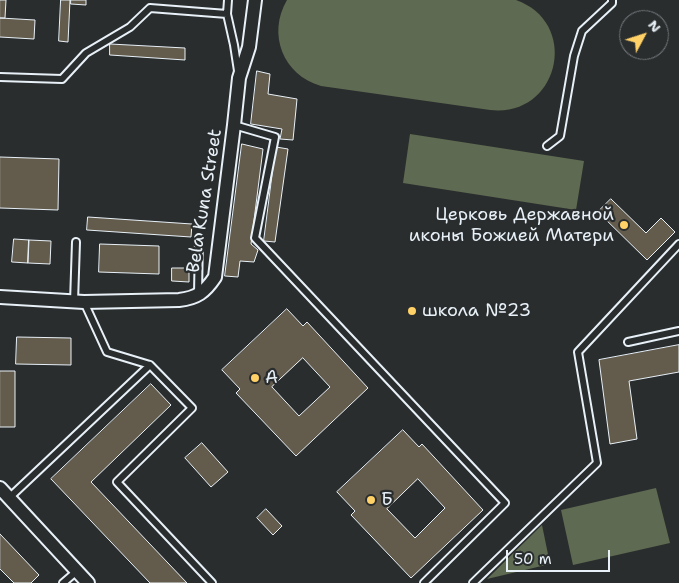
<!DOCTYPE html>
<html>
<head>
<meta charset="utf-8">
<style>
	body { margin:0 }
	#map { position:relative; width:679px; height:583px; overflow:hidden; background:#2a2d2e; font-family:"Shantell Sans",sans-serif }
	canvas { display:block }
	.north { position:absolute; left:619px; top:10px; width:50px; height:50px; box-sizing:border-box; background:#2a2d2e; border:1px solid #767b7f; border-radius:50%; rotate:50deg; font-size:14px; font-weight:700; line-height:20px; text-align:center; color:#e8f1f8 }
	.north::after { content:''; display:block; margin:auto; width:18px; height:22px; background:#ffd166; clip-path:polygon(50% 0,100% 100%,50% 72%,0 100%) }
	.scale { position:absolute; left:506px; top:550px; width:104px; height:22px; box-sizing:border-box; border:2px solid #e8f1f8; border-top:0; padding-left:6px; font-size:15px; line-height:18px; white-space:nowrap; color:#e8f1f8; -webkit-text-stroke:4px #2a2d2e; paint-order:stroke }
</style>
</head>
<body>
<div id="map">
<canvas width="679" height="583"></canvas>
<div class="north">N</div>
<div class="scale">50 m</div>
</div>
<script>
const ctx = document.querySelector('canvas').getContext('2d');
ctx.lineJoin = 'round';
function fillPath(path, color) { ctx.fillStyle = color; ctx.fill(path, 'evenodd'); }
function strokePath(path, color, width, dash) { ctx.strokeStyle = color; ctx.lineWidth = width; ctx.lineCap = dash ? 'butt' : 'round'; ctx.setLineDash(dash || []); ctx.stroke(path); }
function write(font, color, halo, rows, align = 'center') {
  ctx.font = font + ' "Shantell Sans",sans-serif'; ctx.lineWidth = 4.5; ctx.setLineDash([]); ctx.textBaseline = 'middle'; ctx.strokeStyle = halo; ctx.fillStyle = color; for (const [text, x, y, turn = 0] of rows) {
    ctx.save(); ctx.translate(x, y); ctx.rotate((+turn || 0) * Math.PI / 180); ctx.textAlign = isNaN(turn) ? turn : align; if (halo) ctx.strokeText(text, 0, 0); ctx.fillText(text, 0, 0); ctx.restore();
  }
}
fillPath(new Path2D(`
	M287 0H516C581 23 559 118 490 110L321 86C283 75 267 34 287 0Z
	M410 134 584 161 576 210 403 183Z
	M656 488 670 543 573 565 561 510Z
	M542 525 550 564 487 579Z`), '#5e6a51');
const building = new Path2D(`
	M0 0H6L5 18H0Z
	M61 0H70L68 42 59 41Z
	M71 0H86V5L71 4Z
	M0 18 35 20 34 39 0 37Z
	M110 44 185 48V60L110 55Z
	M257 71 270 74 268 94 297 99 293 140 280 139 282 129 251 124Z
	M242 144 263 149 251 244 258 250 254 262 240 261 238 277 225 276Z
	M276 147 288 149 275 242 264 241Z
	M0 157 59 159 58 210 0 208Z
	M611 199 646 233 661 218 675 232 647 260 598 212Z
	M88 217 192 224 191 237 87 230Z
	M14 239 29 240 28 263 12 262Z
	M29 240 51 241 50 264 28 263Z
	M100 244 159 246V274L99 272Z
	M172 268H189V282L172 281Z
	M287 309 303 326 307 322 368 388 296 456 236 393 240 389 222 370ZM303 358 330 387 299 416 272 387Z
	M17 337 71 338V365L16 364Z
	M679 345V372L629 381 637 439 610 444 599 360Z
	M0 371H15V427H0Z
	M151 384 171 405 91 482 187 583H150L51 479Z
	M403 430 419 447 422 444 483 510 411 578 351 515 355 511 337 492ZM418 479 445 508 415 538 387 509Z
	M202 443 228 472 211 487 185 458Z
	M266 509 282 526 273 535 257 518Z
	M0 534 39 575 31 583H14L0 569Z`);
fillPath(building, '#635b4c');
strokePath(building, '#e8f1f8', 1);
const lane = new Path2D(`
	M228 0 227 14 234 45 238 71
	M0 77 62 79 86 53 130 27 150 8 227 14
	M234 125 275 137 255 238 505 503 424 583
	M547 146 560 136 574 56 582 31 612 3V0
	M198 294 199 238
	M74 302 76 242
	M84 302 107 352 150 365 192 408 117 482 212 583
	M628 342 679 331
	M9 498 150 365
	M63 583 77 571
	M473 583 597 463 578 352 679 244`);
const street = new Path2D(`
	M0 297 84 302 179 300C197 298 205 292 215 277L234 125 239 78 249 47 255 0
	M0 488 88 583`);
strokePath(lane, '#e8f1f8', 10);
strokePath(street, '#e8f1f8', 16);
strokePath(lane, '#2a2d2e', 6);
strokePath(street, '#2a2d2e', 12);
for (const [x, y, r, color] of [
	[624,225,5,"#ffd166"],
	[412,311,5,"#ffd166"],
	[255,378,5,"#ffd166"],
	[371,500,5,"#ffd166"]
]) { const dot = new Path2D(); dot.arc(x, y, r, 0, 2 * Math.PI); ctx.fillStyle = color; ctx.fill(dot); strokePath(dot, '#2a2d2e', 2); }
write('18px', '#e8f1f8', '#2a2d2e', [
	["Bela Kuna Street",205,201,-81]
]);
write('18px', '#e8f1f8', '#2a2d2e', [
	["Церковь Державной",614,215,"right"],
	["иконы Божией Матери",614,236,"right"],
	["школа №23",422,311],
	["А",265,378],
	["Б",381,500]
], 'left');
</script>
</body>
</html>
